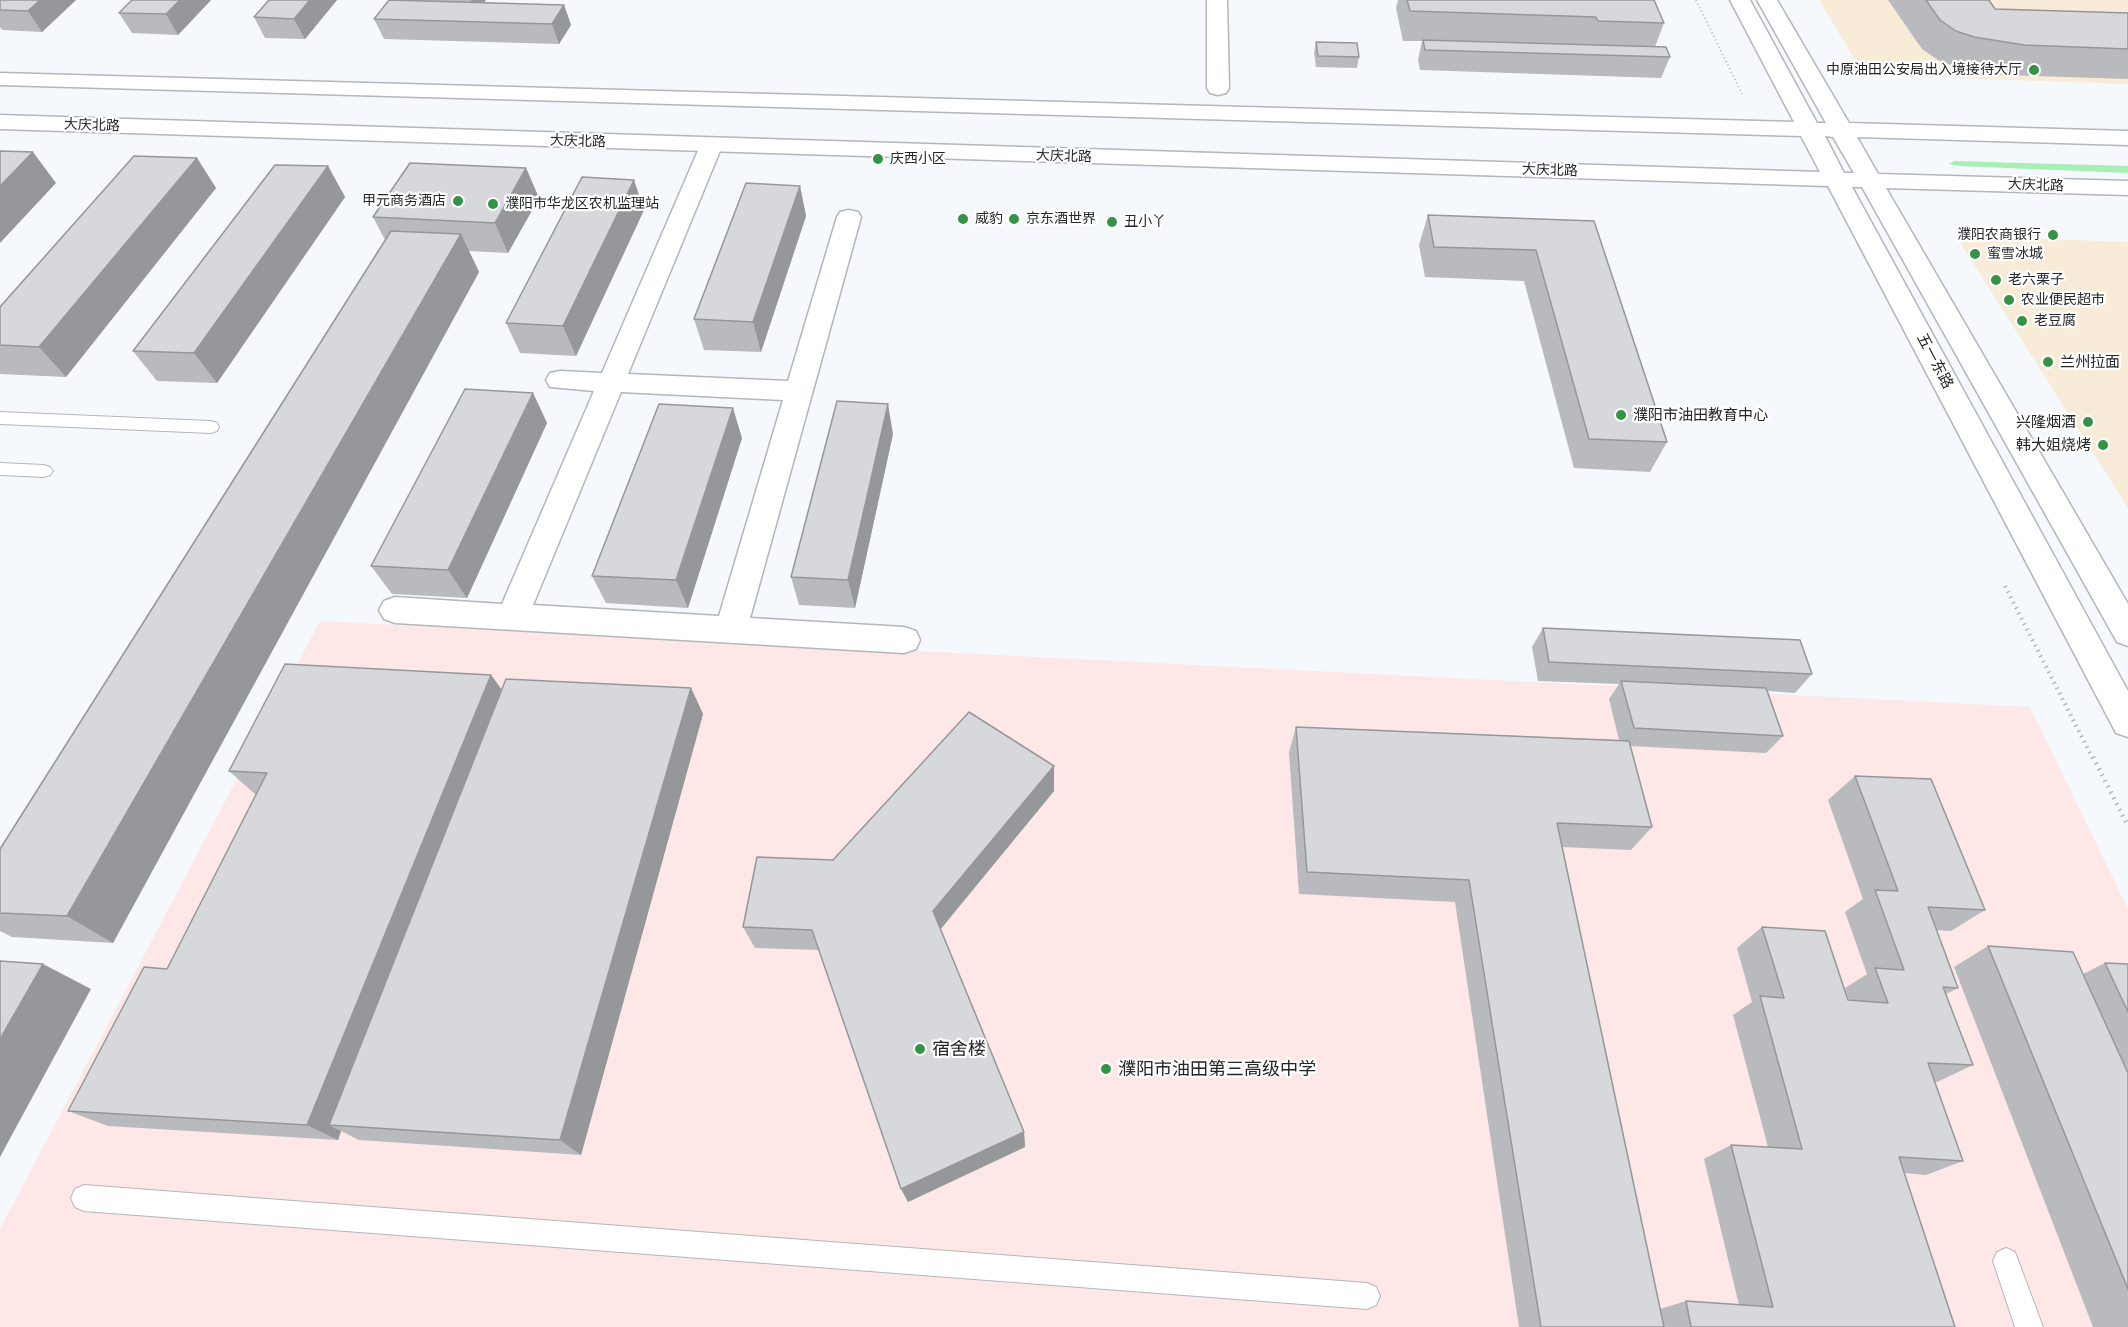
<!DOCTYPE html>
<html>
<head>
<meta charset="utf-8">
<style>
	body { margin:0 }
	canvas { display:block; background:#f5f8fc }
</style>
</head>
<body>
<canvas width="2128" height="1327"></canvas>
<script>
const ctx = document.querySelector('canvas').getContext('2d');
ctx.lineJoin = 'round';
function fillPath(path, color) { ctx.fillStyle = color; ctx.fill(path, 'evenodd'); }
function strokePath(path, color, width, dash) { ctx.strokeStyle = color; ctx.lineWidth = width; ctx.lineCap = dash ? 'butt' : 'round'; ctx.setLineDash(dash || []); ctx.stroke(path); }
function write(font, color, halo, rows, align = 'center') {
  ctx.font = font + ' "Golos Text","Noto Sans SC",sans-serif'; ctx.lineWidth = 4.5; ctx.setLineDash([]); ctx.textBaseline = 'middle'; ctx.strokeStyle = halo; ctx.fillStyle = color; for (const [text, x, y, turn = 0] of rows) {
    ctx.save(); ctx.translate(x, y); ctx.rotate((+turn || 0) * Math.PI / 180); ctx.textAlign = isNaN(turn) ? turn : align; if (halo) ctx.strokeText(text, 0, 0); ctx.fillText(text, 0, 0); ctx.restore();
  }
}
fillPath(new Path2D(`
	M1819 0H2128V84L1864 75Z
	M1956 236 2128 242V508Z`), '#f8ecd8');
fillPath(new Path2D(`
	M320 621 2030 707 2128 909V1327H0V1229Z`), '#fee8e7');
fillPath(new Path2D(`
	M1954 161 2128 166V173L1960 166 1949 164Z`), '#a7efb4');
const lane = new Path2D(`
	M0 412 211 421 217 423 219 427 217 431 211 433 0 424Z
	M0 463 44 465 50 467 53 471 50 475 44 477 0 475Z
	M84 1185 1367 1283 1376 1287 1380 1296 1376 1305 1367 1309 84 1211 75 1207 71 1198 75 1189Z
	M2006 1248 2015 1252 2043 1327H2015L1993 1261 1997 1252Z`);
const street = new Path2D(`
	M1207 0H1227L1229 88 1226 93 1218 95 1210 93 1207 88Z
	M711 139 719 141 722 146 628 374 788 381 837 217 840 212 849 210 858 212 861 217 750 618 904 627 916 631 920 640 916 649 904 653 395 623 384 619 379 610 384 601 395 597 502 604 594 391 550 387 546 380 550 373 560 371 602 373 700 146 703 141ZM621 392 783 400 719 616 533 605Z`);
const secondary = new Path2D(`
	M1730 0H1750L1817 123H1826L1757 0H1777L1849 123 2128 131V145L1857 137 1878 174 2128 181V195L1886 188 2128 604V646L2117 642 1862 187H1852L2128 691V737L2116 733 1828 186 0 129V115L1820 172 1801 136 0 85V73L1794 122ZM1825 136 1833 137 1854 173H1844Z`);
strokePath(lane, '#b4b6ba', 2);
strokePath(street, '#b4b6ba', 3);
strokePath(secondary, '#b4b6ba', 3);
strokePath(new Path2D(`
	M1696 0 1742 94`), '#b4b6b9', 2, [1, 3]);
strokePath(new Path2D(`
	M2005 586 2093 759`), '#b4b6b9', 4, [1.5, 4.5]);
strokePath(new Path2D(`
	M2093 757 2128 826`), '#b4b6b9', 4.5, [1.5, 5]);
fillPath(lane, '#fff');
fillPath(street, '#fff');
fillPath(secondary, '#fff');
fillPath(new Path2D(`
	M0 0H76L42 32 2 30 0 27Z
	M132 0H211L178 35 132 33 119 13Z
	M269 0H337L305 39 265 38 254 17Z
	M412 0H486L484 3 564 5 571 25 559 44 384 39 374 19 412 1Z
	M1398 0H1654L1664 23 1655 47 1670 57 1661 78 1420 70 1418 60 1422 41H1403L1396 8Z
	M1888 0H1989L1995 9 2128 13V79L2004 75 1956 67 1938 60 1922 49Z
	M1316 42 1359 57 1357 68 1316 67 1314 53Z
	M197 158 216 188 66 377 0 374V307Z
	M328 166 345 197 217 383 157 381 133 351Z
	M526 168 539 198 508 253 469 251 479 272 113 943 12 937 0 931V849L385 240 373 217Z
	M634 180 644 210 576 356 520 353 506 323Z
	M800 186 806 216 761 352 704 350 694 319Z
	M1428 215 1594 221 1667 442 1650 472 1574 468 1524 281 1425 277 1419 245Z
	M533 393 547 423 467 598 392 594 371 566Z
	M893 434 855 608 799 605 791 577Z
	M742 438 688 608 606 603 592 576Z
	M1543 628 1812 674 1795 693 1768 691 1783 736 1766 753 1630 746 1652 827 1631 850 1562 847 1660 1309 1686 1301 1739 1305 1704 1159 1731 1145 1768 1147 1733 1015 1752 1002 1737 948 1762 927 1848 1000H1849L1845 988 1867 974 1845 912 1863 899 1828 800 1855 776 1985 910 1951 931 1936 930 1958 988 1946 994 1973 1065 1937 1082H1935L1963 1161 1926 1175 1904 1173 1955 1327H1519L1455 902 1299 894 1289 752 1296 727 1619 740 1609 699 1619 684 1538 681 1532 647Z
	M491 675 502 690 691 688 703 714 581 1155 359 1140 341 1131 338 1140 108 1126 68 1111 167 969 256 795 229 771Z
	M1054 791 941 929 1024 1132 1025 1147 908 1202 819 950 755 948 743 927Z
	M1988 946 2083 974 2105 963 2128 964V1327H2093L1954 967Z`), '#b8babd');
fillPath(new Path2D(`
	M40 0H76L42 32 28 11Z
	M180 0H211L178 35 166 14Z
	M310 0H337L305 39 294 19Z
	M471 0H486L476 14Z
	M564 5 571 25 559 44 552 24Z
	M33 152 56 183 0 243V186Z
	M197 158 216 188 66 377 39 347Z
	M328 166 345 197 217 383 194 353Z
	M526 168 539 198 508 253 495 223Z
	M634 180 644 210 576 356 563 326Z
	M800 186 806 216 761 352 753 322Z
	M461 234 479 272 113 943 67 916Z
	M533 393 547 423 467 598 448 570Z
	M888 404 893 434 855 608 848 580Z
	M733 408 742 438 688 608 676 580Z
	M491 675 510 701 329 1125 341 1131 338 1140 307 1125Z
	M691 688 703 714 581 1155 560 1140Z
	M1054 766V791L938 932 933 911Z
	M43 964 91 989 0 1157V1039Z
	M1024 1132 1025 1147 908 1202 901 1189Z`), '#96979a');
const building = new Path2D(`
	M0 0H40L28 11 0 10Z
	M132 0H180L166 14 119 13Z
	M269 0H310L294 19 254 17Z
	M389 0 564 5 552 24 374 19Z
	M1407 0H1654L1664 23 1598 21 1596 17 1410 11Z
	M1926 0H1989L1995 9 2128 13V49L2024 45 1974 37 1956 31 1940 20Z
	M1423 40 1666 47 1670 57 1425 50Z
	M1316 42 1357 43 1359 57 1318 56Z
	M0 151 33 152 0 186Z
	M134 156 197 158 39 347 0 345V307Z
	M410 163 526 168 495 223 373 217Z
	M275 165 328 166 194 353 133 351Z
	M582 177 634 180 563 326 506 323Z
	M746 183 800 186 753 322 694 319Z
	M1428 215 1594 221 1667 442 1589 439 1536 250 1434 247Z
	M391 231 461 234 67 916 0 913V849Z
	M465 389 533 393 448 570 371 566Z
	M837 401 888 404 848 580 791 577Z
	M659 404 733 408 676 580 592 576Z
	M1543 628 1800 640 1812 674 1549 662Z
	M285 664 491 675 307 1125 68 1111 144 967 167 969 267 773 229 771Z
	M506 679 691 688 560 1140 329 1125Z
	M1621 681 1766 688 1783 736 1634 728Z
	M969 712 1054 766 933 911 1024 1132 901 1189 812 930 743 927 757 857 833 860Z
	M1296 727 1629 741 1652 827 1557 823 1664 1327H1541L1469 880 1307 872Z
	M1855 776 1931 779 1985 910 1928 907 1958 988 1943 987 1973 1065 1928 1063 1963 1161 1899 1157 1955 1327H1691L1686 1301 1773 1307 1731 1145 1802 1149 1760 996 1784 998 1762 927 1825 931 1848 1000 1888 1003 1875 968 1904 970 1875 890 1898 891Z
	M1988 946 2073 952 2128 1073V1289Z
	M0 961 43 964 0 1039Z
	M2105 963 2128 964V1012Z`);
fillPath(building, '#d6d8dc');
strokePath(building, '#96979a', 1.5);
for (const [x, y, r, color] of [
	[2034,70,6,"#359346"],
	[878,159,6,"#359346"],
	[458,201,6,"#359346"],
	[493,204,6,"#359346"],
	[963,219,6,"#359346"],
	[1014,219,6,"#359346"],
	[1112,222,6,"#359346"],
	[2053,235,6,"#359346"],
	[1975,254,6,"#359346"],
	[1996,280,6,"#359346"],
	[2009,300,6,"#359346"],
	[2022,321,6,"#359346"],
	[2048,362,6,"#359346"],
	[1621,415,6,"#359346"],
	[2088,422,6,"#359346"],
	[2103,445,6,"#359346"],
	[920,1049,6,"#359346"],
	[1106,1069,6,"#359346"]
]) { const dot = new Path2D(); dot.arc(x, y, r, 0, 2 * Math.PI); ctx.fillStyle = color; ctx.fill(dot); strokePath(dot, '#fff', 2); }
write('14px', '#252628', '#fff', [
	["中原油田公安局出入境接待大厅",2022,70,"right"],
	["庆西小区",890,159],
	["甲元商务酒店",446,201,"right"],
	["濮阳市华龙区农机监理站",505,204],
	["威豹",975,219],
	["京东酒世界",1026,219],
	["丑小丫",1124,222],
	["濮阳农商银行",2041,235,"right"],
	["蜜雪冰城",1987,254],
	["老六栗子",2008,280],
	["农业便民超市",2021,300],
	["老豆腐",2034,321]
], 'left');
write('14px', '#252628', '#fff', [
	["大庆北路",92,125,2],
	["大庆北路",578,141,2],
	["大庆北路",1064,156,2],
	["大庆北路",1550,170,2],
	["大庆北路",2036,185,2]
]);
write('15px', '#252628', '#fff', [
	["五一东路",1935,361,62]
]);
write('15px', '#252628', '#fff', [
	["兰州拉面",2060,362],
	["濮阳市油田教育中心",1633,415],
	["兴隆烟酒",2076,422,"right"],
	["韩大姐烧烤",2091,445,"right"]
], 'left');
write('18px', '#252628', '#fff', [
	["宿舍楼",932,1049],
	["濮阳市油田第三高级中学",1118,1069]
], 'left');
</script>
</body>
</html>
